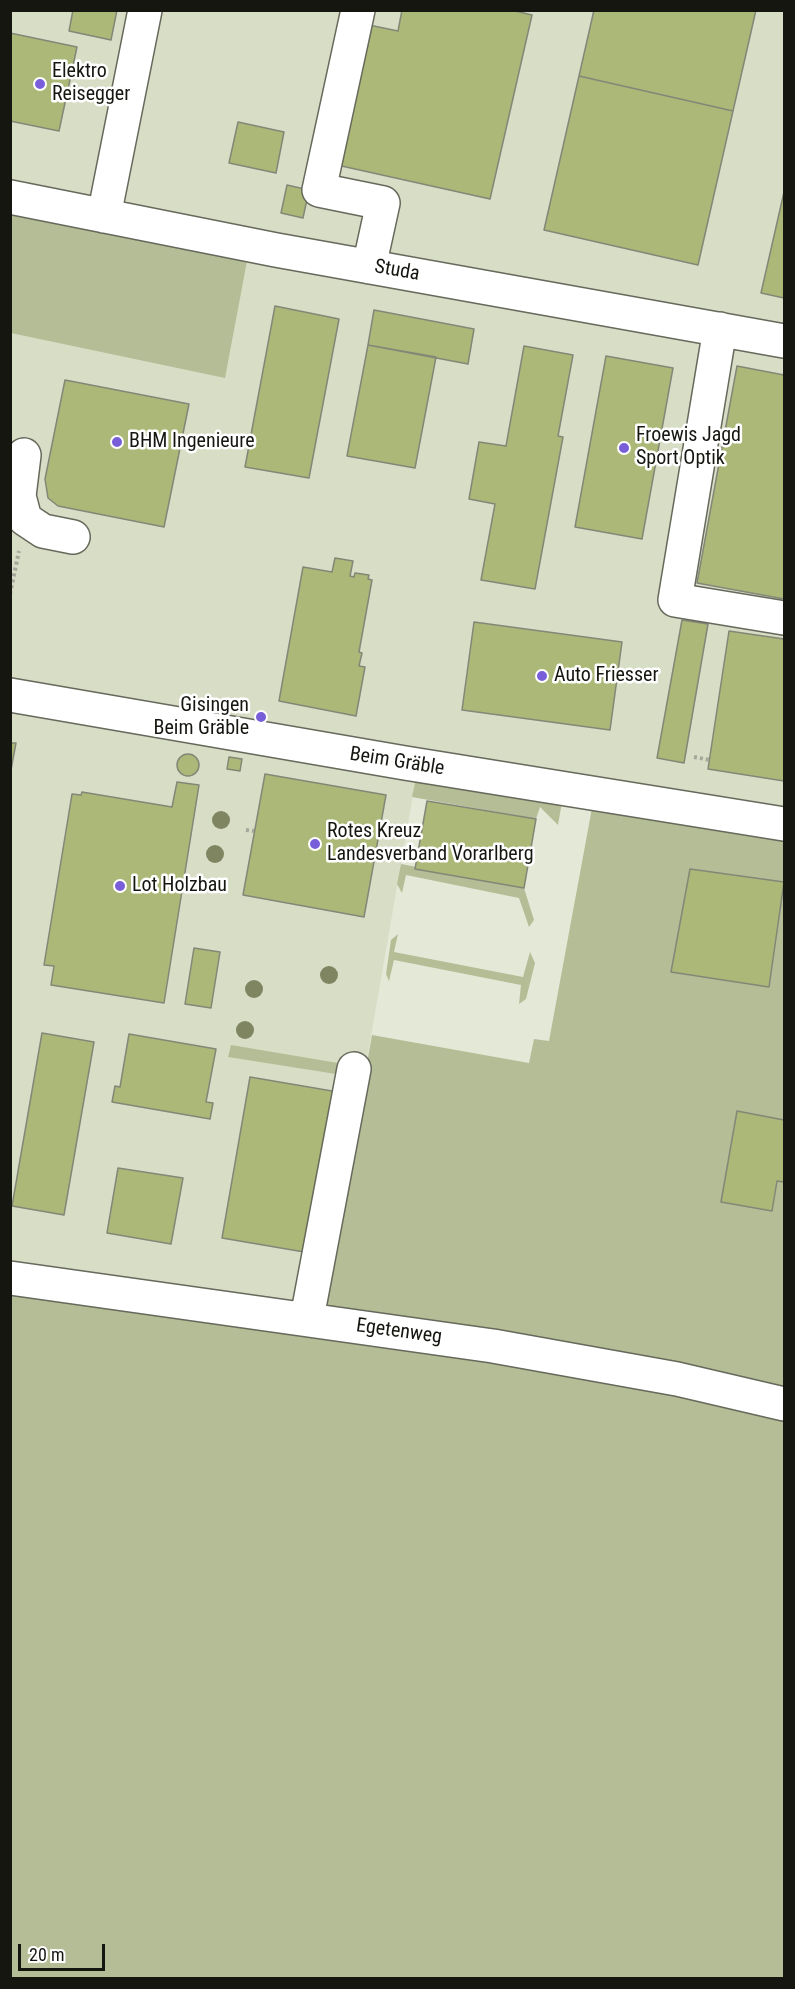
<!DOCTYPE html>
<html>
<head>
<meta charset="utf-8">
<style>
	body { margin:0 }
	#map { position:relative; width:795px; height:1989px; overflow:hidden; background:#e4e8d7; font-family:"Roboto Condensed",sans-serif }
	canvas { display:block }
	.frame { position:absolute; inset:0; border:12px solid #151610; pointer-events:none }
	.scale { position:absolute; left:18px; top:1944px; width:87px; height:27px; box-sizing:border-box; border:3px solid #151610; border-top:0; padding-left:8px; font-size:18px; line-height:21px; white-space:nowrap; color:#151610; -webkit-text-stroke:4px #fff; paint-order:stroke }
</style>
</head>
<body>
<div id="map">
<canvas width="795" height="1989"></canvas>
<div class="frame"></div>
<div class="scale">20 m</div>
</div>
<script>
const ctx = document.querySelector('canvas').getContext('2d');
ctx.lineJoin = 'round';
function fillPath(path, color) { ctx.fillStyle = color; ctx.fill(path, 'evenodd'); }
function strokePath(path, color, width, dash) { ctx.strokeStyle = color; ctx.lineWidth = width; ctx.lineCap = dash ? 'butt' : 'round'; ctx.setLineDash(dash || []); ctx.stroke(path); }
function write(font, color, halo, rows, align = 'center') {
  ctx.font = font + ' "Roboto Condensed",sans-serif'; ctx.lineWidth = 5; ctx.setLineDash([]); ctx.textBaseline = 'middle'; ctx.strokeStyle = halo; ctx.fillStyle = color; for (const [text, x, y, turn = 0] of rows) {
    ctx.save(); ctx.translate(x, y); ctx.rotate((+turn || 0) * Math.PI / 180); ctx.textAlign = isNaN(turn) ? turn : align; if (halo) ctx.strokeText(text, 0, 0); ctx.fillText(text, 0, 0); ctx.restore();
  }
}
fillPath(new Path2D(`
	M10 11H784V806L421 749 324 1306 11 1278Z`), '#d8ddc6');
fillPath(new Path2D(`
	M11 214 247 261 225 378 11 333Z
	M416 778 562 802 558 825 540 807 536 819 412 797Z
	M592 808 784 839V1391L324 1306 372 1035 529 1063 534 1039 549 1041Z
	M401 864 524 888 534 920 529 927 519 898 406 875 402 893 397 884Z
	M398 934 394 952 523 977 530 952 535 963 526 999 519 1004 521 985 394 960 389 981 386 974 391 940Z
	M231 1045 344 1064 336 1074 228 1057Z
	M11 1294 160 1316 490 1356 784 1416V1978H11Z`), '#b4bd96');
const building = new Path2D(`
	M73 10H117L111 40 69 31Z
	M402 10H511L532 15 490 199 337 165 369 25 398 31Z
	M594 10H756L733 111 579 76Z
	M10 33 77 47 59 131 10 121Z
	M579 76 733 111 698 265 544 230Z
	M238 122 284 132 276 173 229 163Z
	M287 185 309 190 303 218 281 213Z
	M784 192V298L761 293Z
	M275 306 339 319 309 478 245 467Z
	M374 310 474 329 468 364 368 345Z
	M368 345 436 357 415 468 347 456Z
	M524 346 573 355 558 436 563 437 535 589 481 580 495 504 469 499 479 442 506 446Z
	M606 356 673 368 642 539 575 527Z
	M737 366 784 375V599L697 583Z
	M65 380 189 404 164 527 58 506 48 498 45 479Z
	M335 558 353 561 350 576 354 577 355 573 369 575 368 579 372 580 359 652 362 653 359 666 365 667 356 716 279 701 303 567 332 572Z
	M682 620 708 624 684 763 657 758Z
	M474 622 622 642 610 730 462 710Z
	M729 631 784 639V781L708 769Z
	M10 743H16L10 775Z
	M177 765a11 11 0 1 1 22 0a11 11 0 1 1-22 0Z
	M229 757 242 759 240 771 227 769Z
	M265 774 386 795 364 917 243 895Z
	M177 782 199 785 164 1003 51 985 54 966 44 965 72 794 81 795 82 792 172 807Z
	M427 801 536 819 524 888 415 869Z
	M690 869 784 882 769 987 671 972Z
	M194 948 220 952 211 1008 185 1004Z
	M42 1033 94 1042 64 1215 12 1206Z
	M129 1034 216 1049 206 1102 213 1103 210 1119 112 1102 115 1086 120 1087Z
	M250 1077 338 1092 310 1253 222 1238Z
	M737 1111 784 1120V1182L777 1181 772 1211 721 1202Z
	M118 1168 183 1178 171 1244 107 1233Z`);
fillPath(building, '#abb877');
strokePath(building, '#838778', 1.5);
const minor = new Path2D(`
	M358 10 319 190 383 203 369 267
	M10 197 276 250 784 341
	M104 216 145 10
	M720 329 675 600 784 618
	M24 455 19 496 25 519 43 531 73 537
	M10 695 405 763 784 824
	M10 1278 493 1346 677 1379 784 1404
	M307 1318 354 1069`);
strokePath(minor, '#66695b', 36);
strokePath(new Path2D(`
	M10 594 19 551
	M694 757 710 760
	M393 829 421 834
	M246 830 254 831
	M375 856 388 859`), '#a4a79a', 4, [3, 3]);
strokePath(minor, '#fff', 33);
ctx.fillStyle = '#7f8461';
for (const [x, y] of [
	[221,820],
	[215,854],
	[329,975],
	[254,989],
	[245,1030]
]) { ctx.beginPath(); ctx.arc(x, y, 9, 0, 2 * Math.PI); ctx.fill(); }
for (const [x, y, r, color] of [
	[40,84,6,"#785fd9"],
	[117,442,6,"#785fd9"],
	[624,448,6,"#785fd9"],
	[542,676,6,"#785fd9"],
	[261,717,6,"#785fd9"],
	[315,844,6,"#785fd9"],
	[120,886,6,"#785fd9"]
]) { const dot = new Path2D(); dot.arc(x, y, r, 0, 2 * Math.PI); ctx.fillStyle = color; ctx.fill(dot); strokePath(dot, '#fff', 2); }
write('20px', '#151610', '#fff', [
	["Elektro",52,72],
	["Reisegger",52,95],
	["Froewis Jagd",636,436],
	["Sport Optik",636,459],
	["BHM Ingenieure",129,442],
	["Auto Friesser",554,676],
	["Gisingen",249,706,"right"],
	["Beim Gräble",249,729,"right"],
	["Rotes Kreuz",327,832],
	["Landesverband Vorarlberg",327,855],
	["Lot Holzbau",132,886]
], 'left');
write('20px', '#151610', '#fff', [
	["Studa",397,271,10],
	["Beim Gräble",397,762,9],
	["Egetenweg",399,1332,8]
]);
</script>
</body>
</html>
